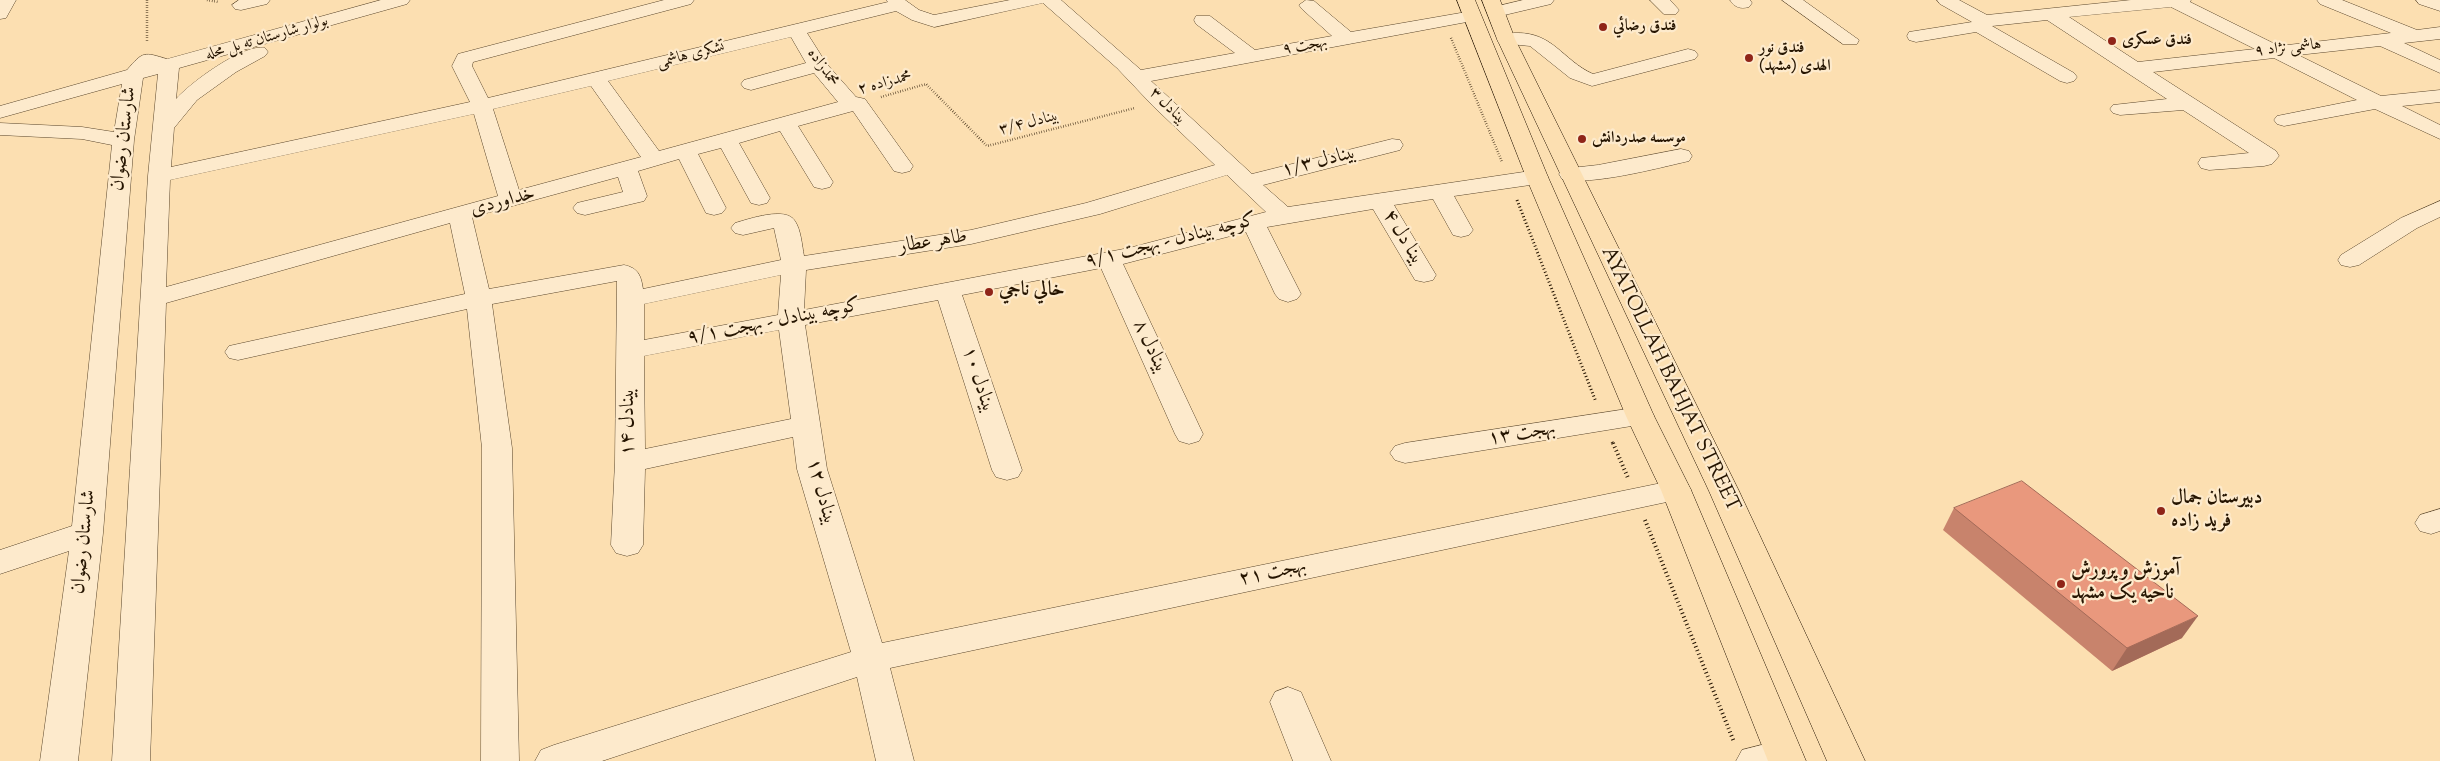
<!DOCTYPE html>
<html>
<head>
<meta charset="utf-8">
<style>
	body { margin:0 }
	canvas { display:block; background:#fcdfb1 }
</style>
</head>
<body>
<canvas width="2440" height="761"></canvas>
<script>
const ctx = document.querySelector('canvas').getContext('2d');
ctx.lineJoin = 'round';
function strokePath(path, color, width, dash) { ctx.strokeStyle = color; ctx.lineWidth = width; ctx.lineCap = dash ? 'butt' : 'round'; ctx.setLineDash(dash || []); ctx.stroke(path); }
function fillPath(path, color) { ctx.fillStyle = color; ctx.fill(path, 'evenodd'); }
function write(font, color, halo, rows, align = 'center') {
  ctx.font = font + ' "Sorts Mill Goudy",Amiri,serif'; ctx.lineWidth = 4.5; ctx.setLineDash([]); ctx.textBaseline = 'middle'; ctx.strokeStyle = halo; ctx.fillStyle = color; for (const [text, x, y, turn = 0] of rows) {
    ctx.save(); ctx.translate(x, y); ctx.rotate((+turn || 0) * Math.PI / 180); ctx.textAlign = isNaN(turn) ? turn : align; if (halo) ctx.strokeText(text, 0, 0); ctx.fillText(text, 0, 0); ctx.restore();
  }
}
const minor = new Path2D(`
	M0 0H16L6 18 0 19Z
	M239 0H270L267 4 241 10 235 9 232 5Z
	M381 0H410L407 4 179 68 176 99C190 83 244 43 265 48L268 52 265 56 236 72 197 100 174 128 171 167 470 102 452 66 458 54 664 0H694L691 4 473 62 472 66 488 98 888 2 886 0H905L919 10 934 15 1010 0H1061L1141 70 1235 53 1196 24 1194 20 1196 16H1210L1255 50 1332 36 1302 9 1299 5 1306 0 1314 1 1351 32 1472 11 1478 12 1481 16 1478 20 1472 21 1151 81 1252 174 1392 139 1400 140 1403 145 1400 150 1263 185 1288 207 1537 170 1545 172 1548 177 1545 182 1537 184 1454 196 1473 230 1469 235 1461 237 1453 235 1433 199 1394 205 1436 275 1433 280 1424 282 1415 280 1373 209 1267 227 1301 294 1297 299 1288 302 1279 299 1275 294 1246 232 1123 264 1203 434 1199 441 1189 444 1179 441 1175 434 1101 268 962 295 1022 470 1018 477 1007 480 996 477 992 470 938 300 805 325 827 469 882 643 1676 480 1687 483 1691 490 1687 497 1676 500 890 668 914 761H876L857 677 602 761H535L541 750 554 745 851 652 797 469 793 437 645 469 643 545 638 553 627 556 616 553 611 545 615 462 617 281 492 304 512 448 519 761H481L482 448 467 309 238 360 229 358 225 352 229 346 238 344 465 294 450 223 166 303 150 761H112L148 176 158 74 143 78 134 140 103 533 78 761H40L69 551 0 574V550L72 526 112 145 82 139 0 135V123L82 127 114 132 122 84 0 118V106L127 70C143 51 144 52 167 59ZM1043 3 1117 68 1153 106 1215 165 1086 203 971 230 804 256C802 245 801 230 795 221 786 206 749 219 735 223L731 228 735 233 743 235 774 228 781 260 643 289C641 275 638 268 624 265L489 289 472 217 618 177 623 192 577 203 573 208 577 213 585 215 644 201 647 196 638 171 679 159 706 213 714 215 722 213 726 208 698 154 721 148 751 203 759 205 767 203 770 198 739 143 780 131 814 187 822 189 830 187 833 182 798 126 853 111 894 171 902 173 910 171 913 166 865 99 856 97 826 63 807 33 896 11 912 20 934 27ZM791 37 806 63 744 80 741 84 744 88 751 90 814 73 838 102 659 151 608 81ZM591 86 641 157 519 190 493 109ZM474 114 498 196 166 287 170 180ZM1227 175 1266 212 1129 248 804 310 806 270 971 244 1100 214ZM781 275 778 315 644 340V304ZM779 330 791 419 645 449 644 356Z
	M1523 0H1554L1551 4 1496 17 1490 16 1487 12 1490 8Z
	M1650 0H1670L1679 10 1676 14H1664Z
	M1730 0H1750L1752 3 1749 7C1741 9 1735 8 1730 0Z
	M1782 0H1803L1859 40 1857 44H1843Z
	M1937 0H1959L1987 15 2131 0H2191L2190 2 2279 46 2391 33 2320 4 2317 0H2342L2417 30 2440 27V39L2404 43 2440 60V73L2380 46 2298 55 2381 96 2440 90V102L2402 106 2440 125V139L2375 109 2284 126 2277 124 2274 120 2277 116 2357 100 2274 58 2153 72 2276 151 2279 156 2272 164 2264 166 2209 170 2201 168 2198 163 2201 158 2249 153 2183 110 2120 115 2113 113 2110 109 2113 105 2167 99 2047 20 1992 26 2074 73 2077 77 2074 81 2067 83 2060 81 1976 32 1916 42 1909 40 1907 36 1909 32 1972 22 1940 4ZM2171 7 2255 49 2138 62 2069 17Z
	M2416 0H2440V11L2419 4Z
	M1514 33C1553 31 1562 60 1593 74L1688 49 1695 51 1698 55 1695 59 1592 86 1570 78 1530 46 1499 43 1497 39 1499 35Z
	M1681 149 1689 151 1692 156 1689 161C1658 168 1591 186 1562 179L1559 174 1562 169 1598 165Z
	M2440 201V217L2417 228 2359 265 2350 267 2341 265 2338 260 2341 255 2401 218Z
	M1640 407 1650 409 1654 416 1650 423 1405 463 1395 460 1390 453 1395 446 1405 443Z
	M2440 509V531L2431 534 2420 531 2415 523 2420 515Z
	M1288 687 1301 692 1331 761H1293L1270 702 1275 692Z
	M1785 739 1798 744 1803 755 1801 761H1736L1742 750Z`);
const major = new Path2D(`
	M1457 0H1475L1548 177 1654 416 1691 490 1806 761H1768L1661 490 1626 416 1526 177Z
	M1482 0H1500L1515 39 1739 491 1865 761H1827L1709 491 1497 39Z`);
strokePath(minor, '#5b472c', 1);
strokePath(major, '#251400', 1);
strokePath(new Path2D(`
	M147 0V41
	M207 0 219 2
	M1451 38 1502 162
	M881 97 926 84 987 146 1135 108`), '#251400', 2.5, [0.5, 2]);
strokePath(new Path2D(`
	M1517 200 1596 402
	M1612 442 1613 444`), '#251400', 3, [1, 2.5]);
strokePath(new Path2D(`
	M1613 443 1628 478
	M1645 520 1734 742`), '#251400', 4, [1, 3]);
fillPath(minor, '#fdeacc');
fillPath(major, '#fcdfb1');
fillPath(new Path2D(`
	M1954 508 2182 638 2112 671 1943 530Z`), '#c8836c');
fillPath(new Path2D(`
	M2198 616 2182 638 2112 671 2127 648Z`), '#a36a58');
const building = new Path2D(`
	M2022 481 2198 616 2127 648 1954 508Z`);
fillPath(building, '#e9987d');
strokePath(building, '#a36a58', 1);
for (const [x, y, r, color] of [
	[1603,27,5,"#8f2418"],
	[2112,41,5,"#8f2418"],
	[1749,58,5,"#8f2418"],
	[1582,139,5,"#8f2418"],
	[989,292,5,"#8f2418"],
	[2161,511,5,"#8f2418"],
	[2061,584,5,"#8f2418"]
]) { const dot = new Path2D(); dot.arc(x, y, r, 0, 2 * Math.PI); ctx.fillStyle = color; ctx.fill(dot); strokePath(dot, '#fdeacc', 2); }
write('bold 16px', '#251400', '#fdeacc', [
	["فندق رضائي",1613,27],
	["فندق عسکری",2122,41],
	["فندق نور",1759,49],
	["الهدى (مشهد)",1759,67],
	["موسسه صدردانش",1592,139]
], 'left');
write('16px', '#251400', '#fdeacc', [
	["بولوار شارستان ته پل محله",267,39,-16],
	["بهجت ۹",1305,47,-10],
	["هاشمی نژاد ۹",2288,49,-6],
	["تشکری هاشمی",691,56,-14],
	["محمدزاده",822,68,54],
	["محمدزاده ۲",885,84,-15],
	["بینادل ۳",1167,107,45],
	["بینادل ۳/۴",1029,124,-14]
]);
write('20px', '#251400', '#fdeacc', [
	["شارستان رضوان",125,139,-83],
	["بینادل ۱/۳",1319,163,-14],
	["خداوردی",503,203,-15],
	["بینا دل ۴",1402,238,59],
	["کوچه بینادل - بهجت ۹/۱",1171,242,-14],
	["طاهر عطار",933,243,-9],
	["کوچه بینادل - بهجت ۹/۱",774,323,-11],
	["بینادل ۸",1149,347,65],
	["بینادل ۱۰",977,380,72],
	["AYATOLLAH BAHJAT STREET",1669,380,64],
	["بینادل ۱۴",630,422,-90],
	["بهجت ۱۳",1522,435,-9],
	["بینادل ۱۲",820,492,75],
	["شارستان رضوان",85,542,-84],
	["بهجت ۲۱",1273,574,-12]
]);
write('bold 20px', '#251400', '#fdeacc', [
	["خالي ناجي",999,292],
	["دبیرستان جمال",2171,500],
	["فرید زاده",2171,523],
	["آموزش و پرورش",2071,572],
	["ناحیه یک مشهد",2071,595]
], 'left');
</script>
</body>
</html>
